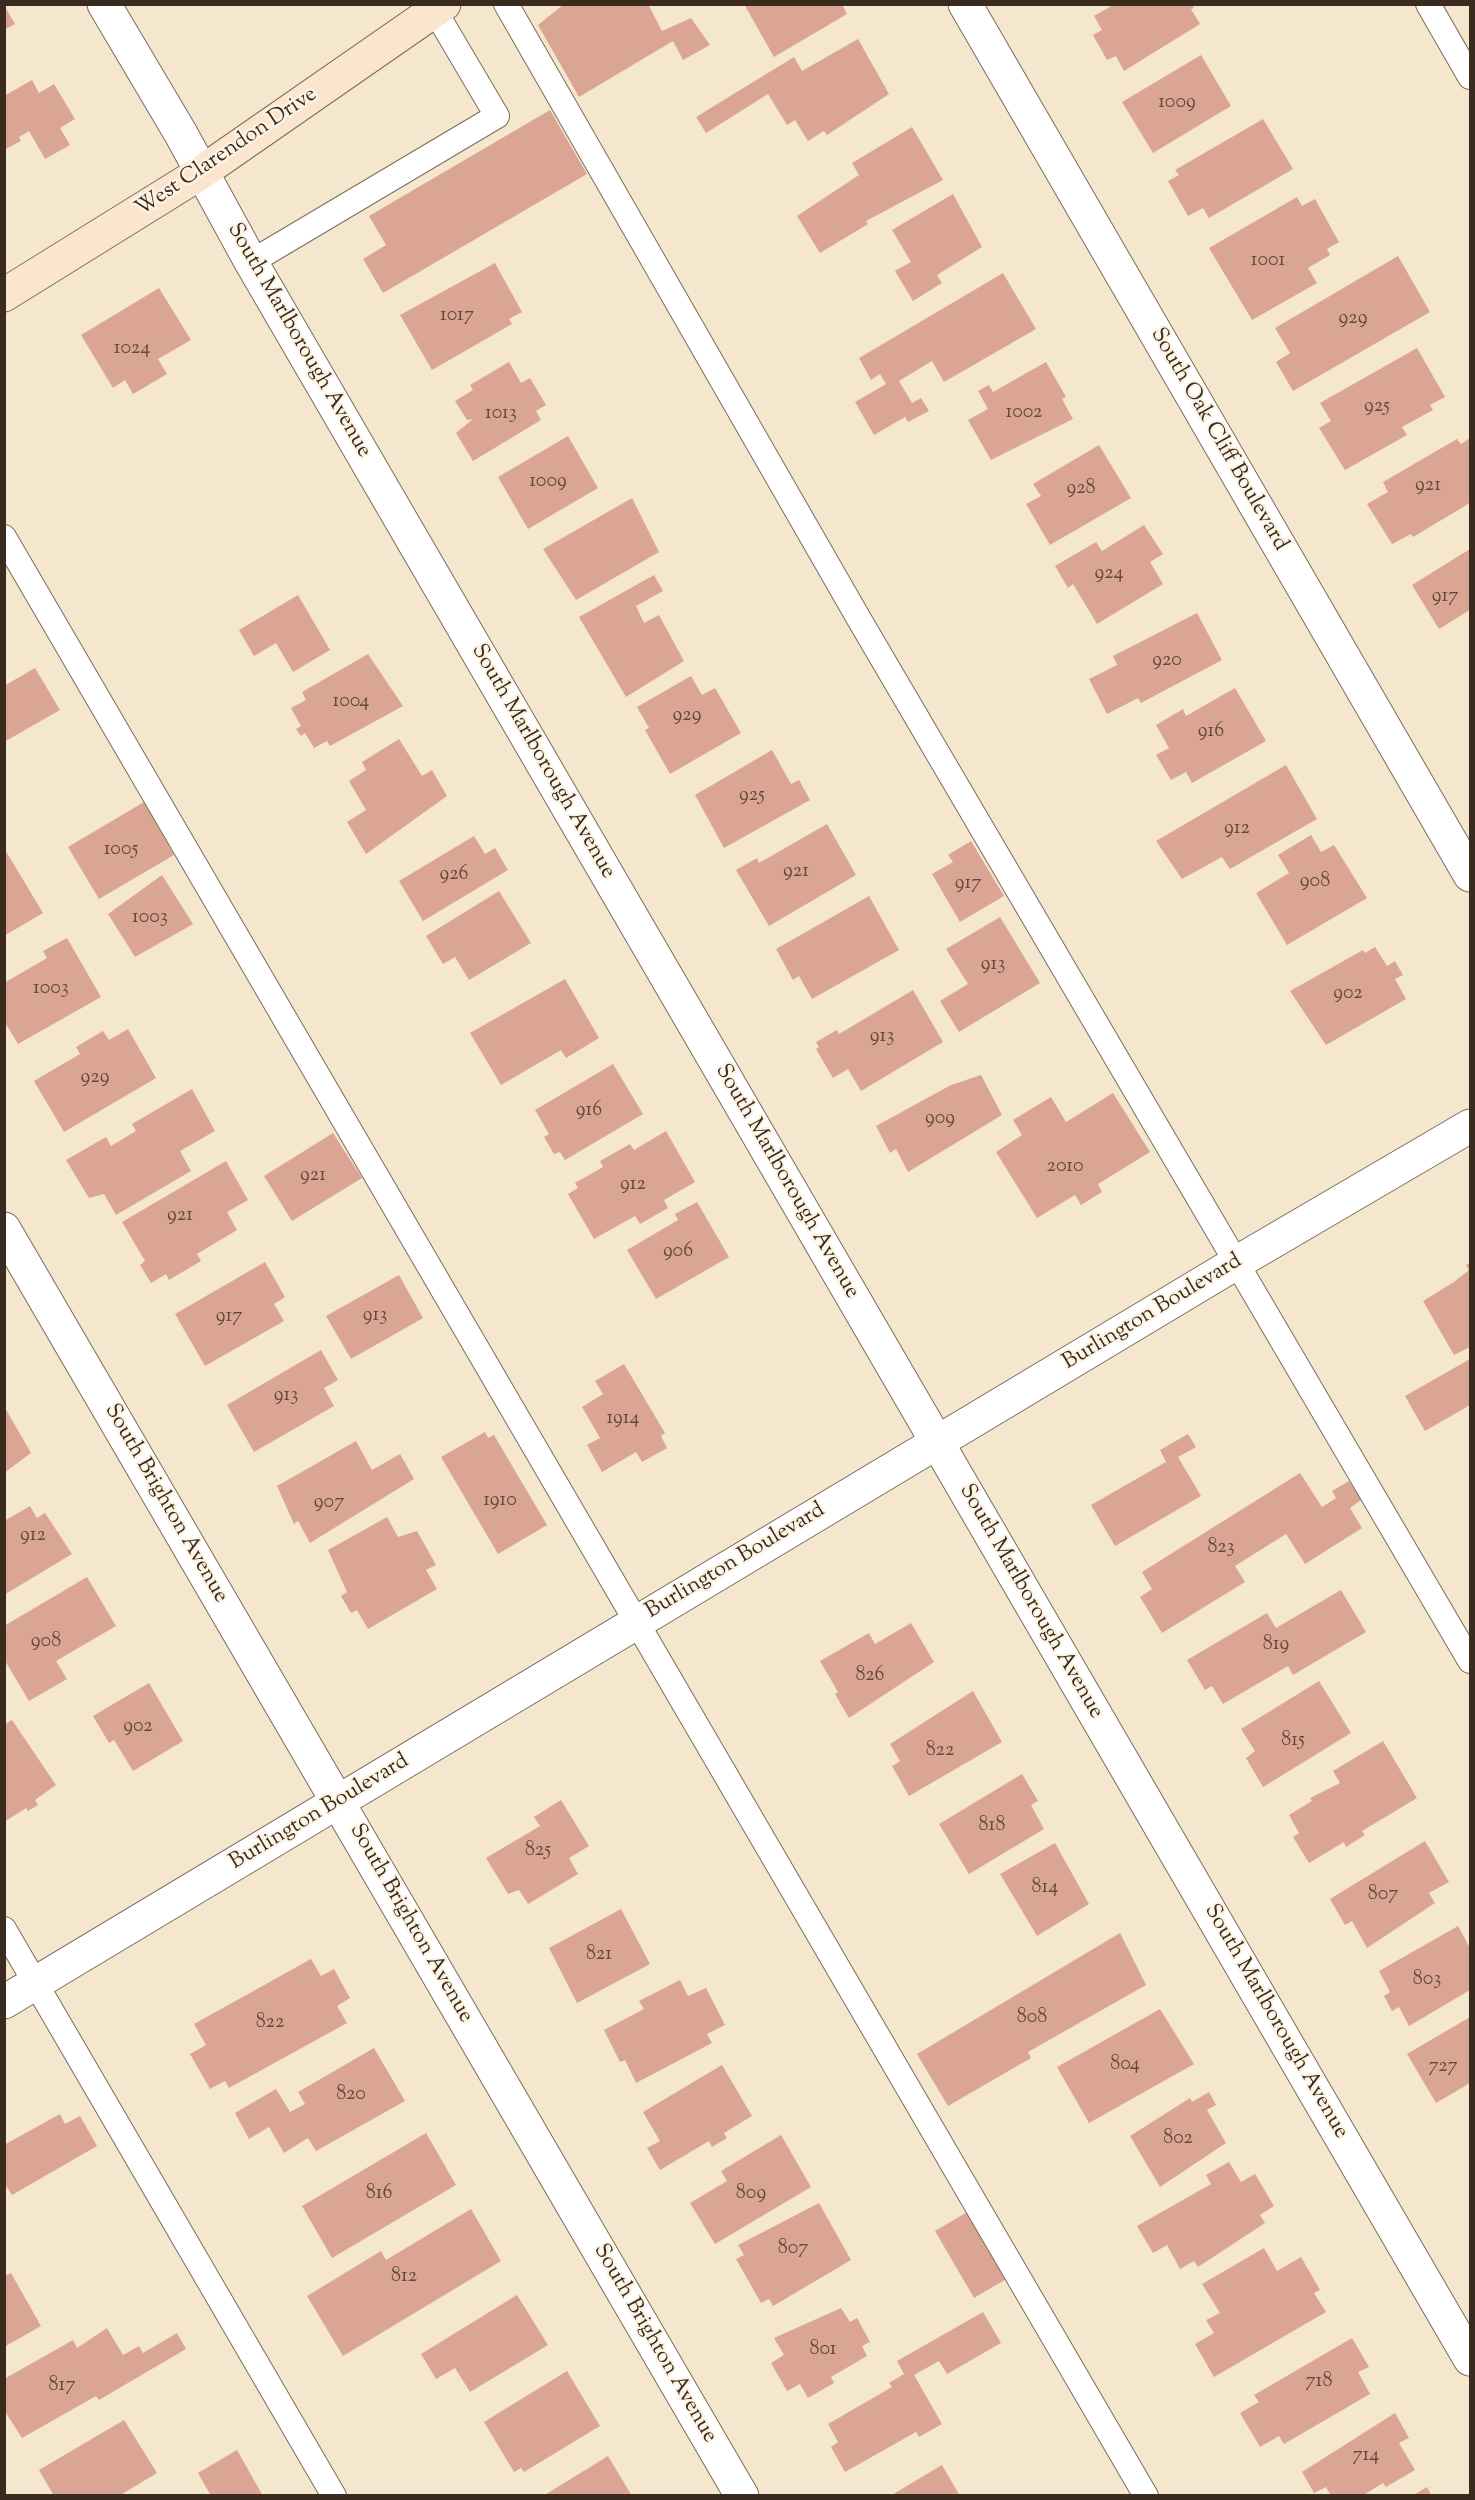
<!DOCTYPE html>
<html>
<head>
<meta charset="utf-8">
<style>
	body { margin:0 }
	#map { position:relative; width:1475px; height:2500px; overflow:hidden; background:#f5e7cd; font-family:"Sorts Mill Goudy",serif }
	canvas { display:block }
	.frame { position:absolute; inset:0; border:6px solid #3b2a1e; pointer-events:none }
</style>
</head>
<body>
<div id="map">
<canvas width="1475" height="2500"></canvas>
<div class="frame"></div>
</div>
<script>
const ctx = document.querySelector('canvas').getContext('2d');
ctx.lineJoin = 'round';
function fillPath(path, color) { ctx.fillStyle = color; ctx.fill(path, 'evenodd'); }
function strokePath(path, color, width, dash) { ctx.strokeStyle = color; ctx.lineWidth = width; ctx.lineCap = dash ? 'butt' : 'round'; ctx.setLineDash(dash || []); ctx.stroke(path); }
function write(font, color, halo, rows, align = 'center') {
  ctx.font = font + ' "Sorts Mill Goudy",serif'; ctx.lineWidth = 4.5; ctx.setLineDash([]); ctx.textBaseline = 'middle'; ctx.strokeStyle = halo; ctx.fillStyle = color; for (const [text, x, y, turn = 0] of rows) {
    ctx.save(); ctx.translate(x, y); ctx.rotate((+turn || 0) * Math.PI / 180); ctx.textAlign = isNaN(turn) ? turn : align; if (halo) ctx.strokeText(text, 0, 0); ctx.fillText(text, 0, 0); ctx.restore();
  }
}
fillPath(new Path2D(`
	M564 4H648L662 31 691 18 710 45 683 60 673 41 579 97 538 25Z
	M744 4H842L847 14 774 57Z
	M1115 4H1191L1194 8 1191 9 1200 24 1124 71 1116 56 1107 60 1093 35 1102 30 1094 16Z
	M4 5 15 24 4 30Z
	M858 39 889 94 827 135 824 131 808 141 795 120 787 125 768 94 706 133 696 117 794 57 802 71Z
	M1201 55 1231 106 1153 153 1122 102Z
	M32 80 39 93 54 84 75 119 60 128 70 145 45 159 29 131 19 137 21 141 4 150V96Z
	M550 110 587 174 383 293 363 259 386 245 369 216Z
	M1263 119 1293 169 1209 218 1203 208 1188 216 1168 181 1179 175 1175 170Z
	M912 127 943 180 866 221 868 224 820 253 797 216 859 175 852 163Z
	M953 194 982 247 937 275 942 283 913 301 895 271 911 262 892 230Z
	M1297 197 1302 206 1315 199 1339 242 1327 249 1330 255 1308 268 1317 283 1252 320 1209 248Z
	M1398 256 1430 312 1293 391 1276 362 1290 353 1275 328Z
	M495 263 522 312 509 319 512 324 432 370 400 315Z
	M1003 273 1036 329 944 382 932 361 899 381 912 403 921 398 929 411 908 422 905 417 874 435 855 402 886 384 880 374 871 380 859 358Z
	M159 288 191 340 158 359 167 374 133 394 125 380 113 388 81 335Z
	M1417 348 1445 397 1430 405 1433 410 1402 427 1407 435 1345 470 1319 428 1331 421 1320 403Z
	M509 362 521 383 530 378 546 405 536 411 541 420 473 461 456 433 473 419 467 420 455 401 473 390 470 385Z
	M1046 362 1066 397 1062 399 1073 419 991 460 968 420 988 409 978 391 989 385 993 392Z
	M568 436 598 488 528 529 498 477Z
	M1470 438V503L1413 537 1411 534 1392 544 1367 504 1388 492 1383 482 1457 439 1461 444Z
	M1099 445 1131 498 1050 545 1026 504 1041 496 1033 484Z
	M632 498 659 552 576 600 543 549Z
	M1144 525 1163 554 1150 562 1163 584 1097 624 1073 584 1068 588 1055 566 1096 542 1102 551Z
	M1470 549V610L1439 629 1412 585Z
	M654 575 663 591 636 606 644 623 659 615 684 661 626 697 579 617Z
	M298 595 330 650 293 672 276 643 254 656 239 630Z
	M1197 613 1222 660 1141 703 1138 698 1107 714 1089 679 1117 665 1113 656Z
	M368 654 403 706 330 746 327 741 314 748 305 733 301 736 296 729 301 726 291 708 306 700 302 692Z
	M35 668 60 710 4 742V686Z
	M691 676 702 695 715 688 741 733 670 774 645 730 649 728 637 707Z
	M1235 688 1266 741 1192 783 1186 772 1171 780 1156 755 1169 748 1156 725 1183 709 1186 716Z
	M399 739 422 776 432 770 447 796 366 854 347 822 366 810 349 781 366 770 362 762Z
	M772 750 791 784 799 780 810 800 724 848 695 795Z
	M1286 765 1317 819 1230 869 1222 857 1182 879 1156 841Z
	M144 802 174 855 99 899 68 847Z
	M827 824 856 875 769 926 736 870 757 858 759 863Z
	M1311 835 1321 852 1334 845 1367 898 1287 945 1256 893 1289 873 1278 855Z
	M474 836 485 854 495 848 508 870 423 921 399 881Z
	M971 841 1004 896 960 922 932 874 953 862 948 855Z
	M4 848 43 913 4 936Z
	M162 875 193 924 135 957 108 914Z
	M499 891 531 943 469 980 455 957 443 964 426 936Z
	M869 896 899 950 812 999 799 976 793 980 776 949Z
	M1000 917 1040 983 959 1032 940 1001 968 984 946 949Z
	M67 938 101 997 18 1044 4 1021V983L47 958 43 951Z
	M1375 947 1387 966 1395 961 1403 975 1395 979 1406 999 1326 1045 1290 991 1363 950 1365 953Z
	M565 979 599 1038 566 1058 561 1050 501 1085 470 1033Z
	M913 990 943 1042 861 1091 848 1069 833 1078 816 1049 819 1047 816 1042 837 1030 839 1034Z
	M128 1029 156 1078 64 1132 34 1081 80 1054 76 1047 103 1031 109 1040Z
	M613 1064 643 1114 565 1160 560 1152 554 1154 544 1137 549 1134 535 1110Z
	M981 1075 1002 1115 908 1172 896 1149 890 1153 876 1126 951 1085Z
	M192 1089 215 1131 180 1151 191 1171 116 1215 104 1194 89 1198 66 1160 106 1137 111 1146 136 1131 132 1124Z
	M1113 1093 1150 1152 1098 1184 1102 1192 1081 1205 1075 1195 1037 1218 996 1152 1022 1135 1013 1120 1051 1097 1066 1122Z
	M666 1131 695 1182 664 1200 668 1208 640 1224 635 1216 594 1239 568 1194 578 1188 575 1183 603 1167 600 1161 630 1144 634 1150Z
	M333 1133 362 1178 292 1221 264 1176Z
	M226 1161 248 1200 227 1212 237 1230 197 1254 201 1261 169 1280 166 1274 151 1283 140 1265 145 1261 122 1222Z
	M697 1202 729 1257 656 1299 627 1250 678 1220 675 1214Z
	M265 1262 285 1297 274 1304 284 1321 205 1366 175 1314Z
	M1470 1263V1347L1454 1355 1423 1301 1454 1282 1469 1270 1466 1265Z
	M399 1275 423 1318 351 1359 326 1316Z
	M321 1350 338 1380 324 1388 334 1406 254 1452 227 1405Z
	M1470 1359V1405L1425 1431 1405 1396Z
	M624 1364 665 1433 661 1436 667 1448 642 1462 636 1452 602 1472 587 1445 600 1438 582 1407 603 1394 595 1381Z
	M4 1406 31 1453 4 1473Z
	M485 1432 488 1438 494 1435 547 1525 498 1554 441 1457Z
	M1188 1434 1196 1447 1178 1457 1201 1496 1115 1546 1091 1505 1166 1462 1160 1450Z
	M356 1441 372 1470 400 1454 414 1479 310 1543 298 1521 294 1524 277 1486Z
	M1300 1473 1322 1507 1336 1498 1332 1491 1349 1481 1361 1500 1350 1508 1362 1528 1305 1564 1286 1534 1235 1566 1245 1582 1162 1633 1140 1597 1152 1589 1142 1572Z
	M30 1506 37 1518 45 1513 72 1554 4 1595V1521Z
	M387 1517 398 1537 417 1531 436 1565 426 1570 437 1589 368 1629 357 1610 351 1613 341 1596 347 1592 328 1550Z
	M87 1577 116 1626 56 1661 67 1679 29 1701 4 1659V1626Z
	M1341 1590 1366 1632 1293 1675 1288 1666 1223 1704 1212 1686 1205 1690 1187 1660 1267 1613 1276 1628Z
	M911 1623 934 1662 849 1718 835 1694 838 1692 820 1661 869 1633 875 1644Z
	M1319 1681 1351 1733 1263 1787 1246 1758 1255 1751 1241 1729Z
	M149 1683 183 1741 133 1771 114 1740 109 1743 93 1716Z
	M973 1691 1002 1742 909 1796 892 1766 900 1761 890 1744Z
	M12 1720 56 1785 35 1800 38 1805 28 1811 26 1808 4 1822V1725Z
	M1383 1741 1417 1798 1362 1831 1365 1835 1346 1847 1344 1842 1309 1863 1293 1837 1299 1833 1289 1815 1312 1801 1310 1798 1340 1783 1333 1771Z
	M1022 1774 1038 1801 1031 1805 1044 1829 969 1874 939 1824Z
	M561 1800 589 1846 569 1858 578 1874 528 1904 519 1890 508 1894 486 1858 540 1826 534 1817Z
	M1425 1841 1449 1882 1429 1893 1435 1903 1367 1948 1352 1921 1345 1925 1330 1899Z
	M1055 1843 1089 1904 1037 1936 1000 1874Z
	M621 1909 650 1964 577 2003 549 1948Z
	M1458 1926 1470 1948V1990L1409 2026 1399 2007 1392 2011 1384 1996 1390 1992 1379 1971Z
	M1120 1933 1146 1985 1028 2052 1031 2058 948 2106 917 2054Z
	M311 1959 321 1976 334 1969 350 1998 337 2006 347 2023 229 2088 225 2081 210 2089 190 2054 206 2045 194 2024Z
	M680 1980 688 1996 706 1988 725 2025 707 2034 712 2043 636 2083 625 2060 620 2062 604 2030 644 2009 639 2001Z
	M1160 2009 1194 2064 1089 2123 1057 2067Z
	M1470 2017V2083L1436 2103 1407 2054Z
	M374 2048 405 2101 316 2151 308 2138 284 2153 269 2127 249 2139 235 2113 276 2089 290 2112 305 2104 298 2092Z
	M722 2065 752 2116 724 2133 727 2138 712 2147 709 2141 660 2170 647 2148 660 2141 643 2112Z
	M1209 2092 1216 2105 1207 2110 1226 2143 1160 2187 1130 2136 1190 2098 1192 2102Z
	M60 2114 65 2124 80 2116 97 2146 12 2195 4 2183V2145Z
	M426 2133 456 2185 332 2258 302 2206Z
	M781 2135 811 2187 715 2244 690 2203 727 2181 721 2171Z
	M1229 2162 1241 2182 1255 2174 1274 2206 1260 2215 1265 2223 1198 2267 1194 2261 1180 2269 1167 2245 1153 2253 1137 2226 1211 2184 1206 2175Z
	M819 2203 851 2260 773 2306 769 2299 761 2303 736 2259 744 2255 738 2245Z
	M471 2209 501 2261 343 2356 307 2296 381 2251 386 2260Z
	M969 2211 1008 2278 974 2298 935 2231Z
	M1264 2248 1277 2271 1301 2257 1320 2290 1314 2293 1326 2312 1214 2377 1195 2344 1214 2333 1206 2320 1220 2313 1202 2284Z
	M11 2273 41 2326 4 2347V2276Z
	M517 2295 548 2345 470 2392 455 2368 436 2379 421 2354Z
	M841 2308 850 2322 857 2318 870 2342 862 2346 867 2356 831 2377 834 2383 808 2398 800 2384 787 2391 771 2363 784 2355 774 2338Z
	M983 2312 1001 2343 947 2374 939 2361 914 2375 942 2424 919 2437 916 2432 845 2472 831 2447 838 2442 828 2424 892 2387 889 2383 904 2374 897 2361Z
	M107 2328 123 2355 139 2346 143 2353 177 2333 186 2349 99 2400 96 2396 22 2438 4 2410V2379L73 2340 77 2348Z
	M1352 2338 1369 2367 1358 2372 1370 2394 1284 2444 1279 2436 1260 2447 1240 2413 1259 2402 1254 2395Z
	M567 2371 600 2426 524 2472 521 2468 514 2472 484 2422Z
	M1395 2413 1409 2438 1399 2443 1415 2470 1386 2487 1383 2483 1362 2496H1331L1326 2487 1314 2493 1302 2472Z
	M124 2420 157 2473 119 2496H54L39 2470Z
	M237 2450 263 2496H211L198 2473Z
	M608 2456 632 2496H543Z
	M942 2465 960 2496H890Z
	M1427 2487 1432 2496H1412Z`), '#daa693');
const lane = new Path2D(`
	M506 4 859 619 1470 1661
	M1428 4 1470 77
	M251 262 497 116 435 11
	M4 537 1146 2496
	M4 1929 334 2496`);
const street = new Path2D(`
	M104 4 181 134 251 262 1470 2359
	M965 4 1470 875
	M4 1229 742 2496
	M4 2002 1236 1263 1470 1126`);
const secondary = new Path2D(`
	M4 295 202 172 444 4`);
strokePath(lane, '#7c6c5b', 26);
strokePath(street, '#7c6c5b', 35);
strokePath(secondary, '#7c6c5b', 35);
strokePath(lane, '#fff', 24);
strokePath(street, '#fff', 33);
strokePath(secondary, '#fbe5cf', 33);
write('20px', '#63493b', null, [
	["1009",1177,104],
	["1001",1268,262],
	["1017",457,317],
	["929",1353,320],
	["1024",132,350],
	["925",1377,408],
	["1002",1024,414],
	["1013",501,415],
	["1009",548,483],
	["921",1428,487],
	["928",1081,490],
	["924",1109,575],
	["917",1445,598],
	["920",1167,662],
	["1004",351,703],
	["929",687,717],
	["916",1211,733],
	["925",752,797],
	["912",1237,830],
	["1005",121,851],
	["921",796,873],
	["926",454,876],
	["908",1315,883],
	["917",968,885],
	["1003",150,919],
	["913",993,966],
	["1003",51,990],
	["902",1348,995],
	["913",882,1038],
	["929",95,1079],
	["916",589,1112],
	["909",940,1120],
	["2010",1065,1168],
	["921",313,1177],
	["912",633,1186],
	["921",180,1217],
	["906",678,1253],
	["913",375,1317],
	["917",229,1318],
	["913",286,1397],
	["1914",623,1420],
	["1910",500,1502],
	["907",329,1504],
	["912",33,1537],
	["823",1221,1549],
	["908",46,1643],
	["819",1276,1646],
	["826",870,1677],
	["902",138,1728],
	["815",1293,1742],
	["822",940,1752],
	["818",992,1827],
	["825",538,1852],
	["814",1045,1889],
	["807",1383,1896],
	["821",599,1956],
	["803",1427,1981],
	["808",1032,2019],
	["822",270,2024],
	["804",1125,2066],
	["727",1443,2068],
	["820",351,2096],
	["802",1178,2140],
	["816",379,2195],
	["809",751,2195],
	["807",793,2250],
	["812",404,2278],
	["801",823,2351],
	["718",1319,2383],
	["817",62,2387],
	["714",1366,2457]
]);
write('22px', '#3b2a1e', '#fcf5e5', [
	["West Clarendon Drive",227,153,-34],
	["South Marlborough Avenue",298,341,60],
	["South Oak Cliff Boulevard",1218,440,60],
	["South Marlborough Avenue",542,762,60],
	["South Marlborough Avenue",786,1182,60],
	["Burlington Boulevard",1153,1313,-31],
	["South Brighton Avenue",165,1504,60],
	["Burlington Boulevard",736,1562,-31],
	["South Marlborough Avenue",1030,1602,60],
	["Burlington Boulevard",320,1813,-31],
	["South Brighton Avenue",410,1924,60],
	["South Marlborough Avenue",1275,2022,60],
	["South Brighton Avenue",654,2344,60]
]);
</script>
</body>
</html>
